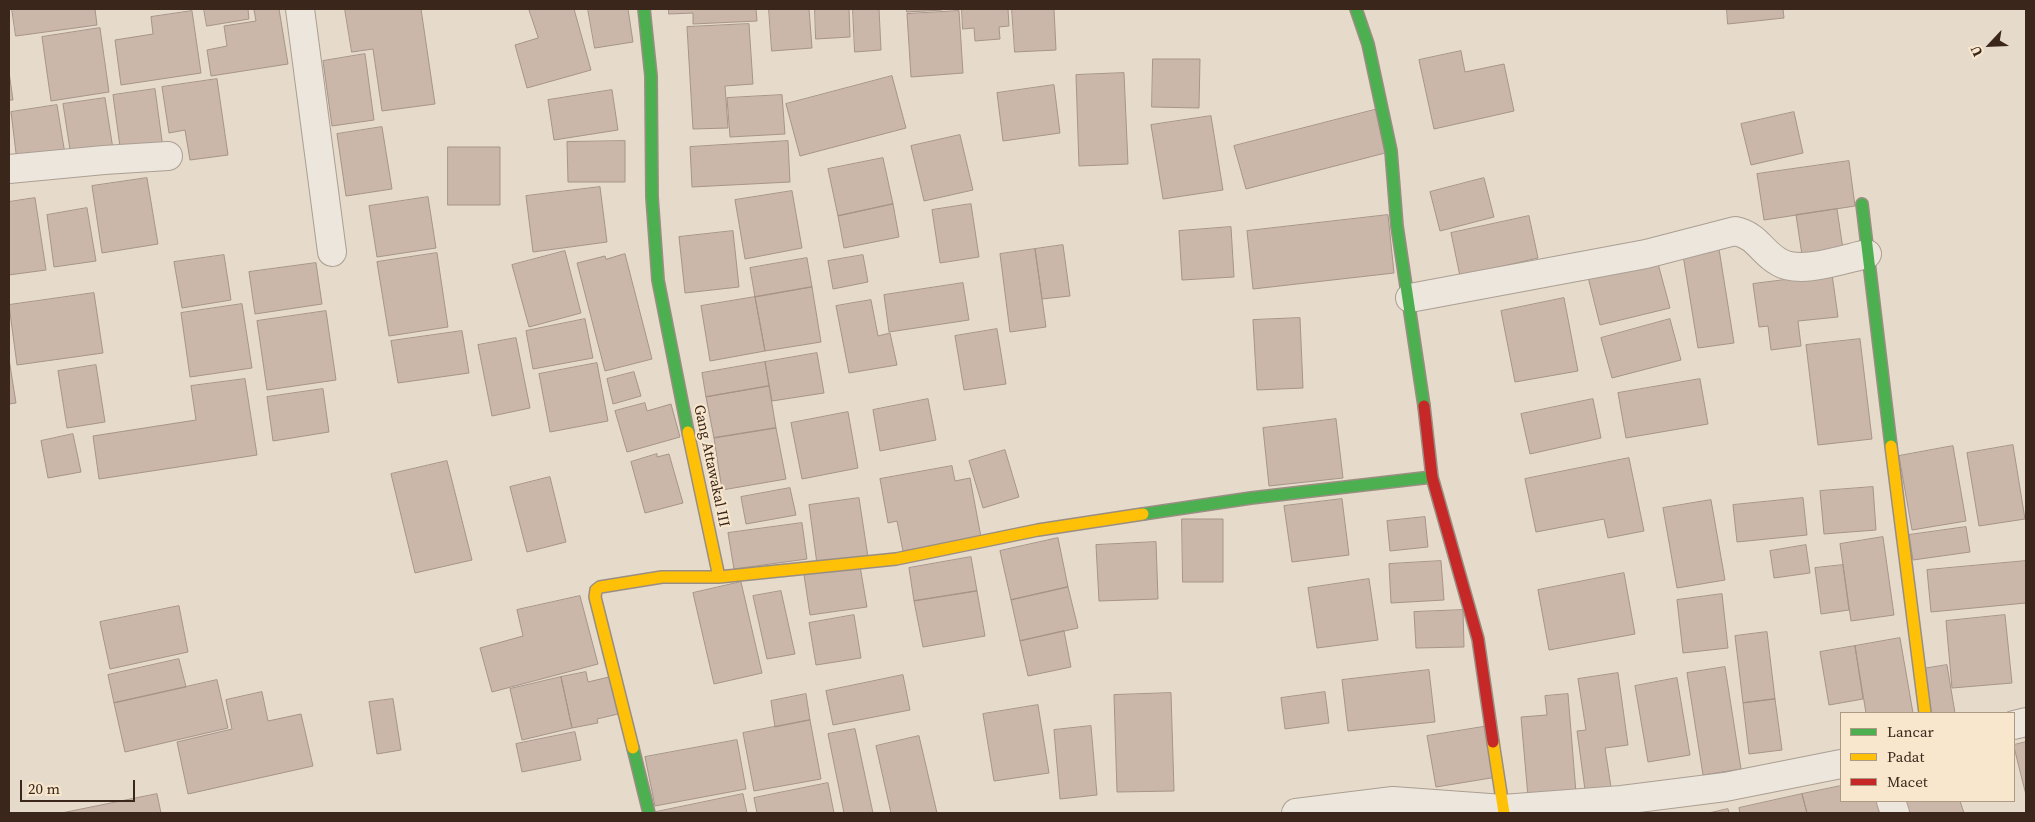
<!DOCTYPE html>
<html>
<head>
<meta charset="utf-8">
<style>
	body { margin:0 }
	#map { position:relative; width:2035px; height:822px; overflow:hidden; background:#e6daca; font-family:"Source Serif 4",serif }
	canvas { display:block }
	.frame { position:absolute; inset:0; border:10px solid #3a261a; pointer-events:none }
	.legend { position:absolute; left:1840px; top:712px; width:175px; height:90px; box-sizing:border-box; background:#f9e7cd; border:1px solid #ad9a85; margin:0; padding:6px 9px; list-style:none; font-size:15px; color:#3a261a }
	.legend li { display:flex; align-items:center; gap:10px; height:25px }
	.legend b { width:25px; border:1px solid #ad9a85 }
	.north { position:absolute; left:1965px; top:20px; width:50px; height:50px; -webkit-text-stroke:4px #f9e7cd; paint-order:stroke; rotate:245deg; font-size:14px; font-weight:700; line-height:20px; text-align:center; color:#3a261a }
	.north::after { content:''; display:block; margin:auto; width:18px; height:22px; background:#3a261a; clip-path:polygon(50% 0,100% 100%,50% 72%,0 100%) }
	.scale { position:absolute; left:20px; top:780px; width:115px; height:22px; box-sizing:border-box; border:2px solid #3a261a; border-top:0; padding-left:6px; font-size:15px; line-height:18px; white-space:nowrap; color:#3a261a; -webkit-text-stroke:4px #f9e7cd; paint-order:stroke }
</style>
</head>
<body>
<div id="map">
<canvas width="2035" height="822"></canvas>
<div class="frame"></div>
<ul class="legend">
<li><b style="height:6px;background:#4caf50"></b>Lancar</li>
<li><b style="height:6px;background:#ffc107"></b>Padat</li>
<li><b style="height:6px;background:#c62828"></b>Macet</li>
</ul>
<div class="north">U</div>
<div class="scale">20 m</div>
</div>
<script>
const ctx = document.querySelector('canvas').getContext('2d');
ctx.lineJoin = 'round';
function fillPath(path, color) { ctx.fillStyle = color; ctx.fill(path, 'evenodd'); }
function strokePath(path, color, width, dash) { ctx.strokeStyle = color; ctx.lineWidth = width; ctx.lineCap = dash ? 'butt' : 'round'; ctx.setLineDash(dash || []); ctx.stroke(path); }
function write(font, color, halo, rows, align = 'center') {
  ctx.font = font + ' "Source Serif 4",serif'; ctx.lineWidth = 4; ctx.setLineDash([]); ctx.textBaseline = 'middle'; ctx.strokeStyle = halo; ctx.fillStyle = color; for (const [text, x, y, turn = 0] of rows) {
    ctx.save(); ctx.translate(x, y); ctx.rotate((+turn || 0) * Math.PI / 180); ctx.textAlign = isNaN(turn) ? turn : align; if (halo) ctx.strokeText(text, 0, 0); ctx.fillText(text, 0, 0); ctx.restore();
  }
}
const building = new Path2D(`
	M12 9H95L97 25 16 36Z
	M204 9H248L249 19 207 26Z
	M264 9H279L288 64 211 76 207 50 227 46 224 26 256 21 254 10Z
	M345 9H421L435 104 382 111 373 49 352 52Z
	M529 9H574L591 70 527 88 515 45 538 38Z
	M588 9H628L633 42 595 48Z
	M669 9H756L757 21 693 24V13L669 14Z
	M769 9H809L812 48 772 51Z
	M815 9H849L850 37 816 39Z
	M853 9H879L881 50 855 52Z
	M907 9H942V10L907 12Z
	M962 9H1008L1009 26 999 27 1000 39 975 41 974 28 963 29Z
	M1012 9H1054L1056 50 1015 52Z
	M1727 9H1783L1784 18 1728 24Z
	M192 11 201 73 121 85 115 40 153 34 151 17Z
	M959 11 963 73 911 77 907 14Z
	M749 24 753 84 725 86 728 128 693 129 687 27Z
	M100 28 109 92 51 101 42 37Z
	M1461 51 1465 72 1504 64 1514 111 1434 129 1419 60Z
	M365 54 374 120 332 126 323 61Z
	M1153 59H1200L1199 108 1152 107Z
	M9 72 13 100H9Z
	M1124 73 1128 164 1079 166 1076 75Z
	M892 76 906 128 800 156 786 104Z
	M217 79 228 155 190 160 185 130 169 133 162 87Z
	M1054 85 1060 133 1003 141 997 93Z
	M155 89 163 148 121 154 113 95Z
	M612 90 618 130 554 140 548 100Z
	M782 95 785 134 730 137 727 98Z
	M105 98 113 149 71 156 63 104Z
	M57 105 65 154 17 161 11 112Z
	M1378 109 1389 152 1246 189 1234 146Z
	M1794 112 1803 153 1751 165 1741 124Z
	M1211 116 1223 190 1163 199 1151 125Z
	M382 127 392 189 346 196 337 134Z
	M960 135 973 190 924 201 911 146Z
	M625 141V182H568L567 142Z
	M788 141 790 182 692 187 690 147Z
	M448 147H500V205H448Z
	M883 158 893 204 838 216 828 169Z
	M1849 161 1855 206 1764 220 1757 174Z
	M147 178 158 244 102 253 92 186Z
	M1484 178 1494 217 1440 231 1430 192Z
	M600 187 607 242 533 252 526 196Z
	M792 191 802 248 745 259 735 200Z
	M428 197 436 248 377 257 369 206Z
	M35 198 46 270 9 275V202Z
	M893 204 899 237 844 248 838 216Z
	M971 204 979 257 940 263 932 210Z
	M87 208 96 261 54 267 47 215Z
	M1837 209 1843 249 1802 255 1796 215Z
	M1388 215 1394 273 1253 289 1247 231Z
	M1529 216 1538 258 1460 276 1451 233Z
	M1231 227 1234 277 1182 280 1179 231Z
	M733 231 739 287 685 293 679 237Z
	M1063 245 1070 296 1042 299 1035 249Z
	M1035 249 1046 327 1010 332 1000 254Z
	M1719 249 1734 343 1698 348 1683 255Z
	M565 251 581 313 529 327 512 265Z
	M437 253 448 327 389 336 377 262Z
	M625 254 652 359 605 371 577 263 605 256 606 259Z
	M224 255 231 300 182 308 174 262Z
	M863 255 868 282 833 289 828 261Z
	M807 258 812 287 755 297 750 268Z
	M1657 260 1670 308 1600 325 1588 277Z
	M316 263 322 304 255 314 249 272Z
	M1832 274 1838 317 1798 321 1801 346 1771 350 1768 326 1759 327 1753 284Z
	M963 283 969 320 889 332 884 295Z
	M812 287 821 342 765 351 755 297Z
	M94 293 103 353 17 365 9 305Z
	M755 297 765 351 710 361 701 306Z
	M1564 298 1578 371 1515 382 1501 311Z
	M871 300 878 336 890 333 897 365 849 373 836 306Z
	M242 304 252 368 190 377 181 313Z
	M326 311 336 380 267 390 257 321Z
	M1300 318 1303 388 1257 390 1253 320Z
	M585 319 593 358 533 369 526 331Z
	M1670 319 1681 360 1612 378 1601 338Z
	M997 329 1006 384 964 390 955 336Z
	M462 331 469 373 398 383 391 341Z
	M516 338 530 408 492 416 478 345Z
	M1860 339 1872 439 1818 445 1806 345Z
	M817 353 824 393 772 401 765 362Z
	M9 359 16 403 9 404Z
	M765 362 769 386 706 397 702 373Z
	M597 363 608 421 550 432 539 374Z
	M96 365 105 422 67 428 58 371Z
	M634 372 641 396 613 404 607 379Z
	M245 379 257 455 99 479 93 436 196 420 191 386Z
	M1700 379 1708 424 1626 438 1618 393Z
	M769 386 776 428 714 438 706 397Z
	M323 389 329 432 273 441 267 397Z
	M928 399 936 440 880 451 873 410Z
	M1593 399 1601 438 1530 454 1521 414Z
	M645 403 647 411 671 404 680 437 627 452 615 411Z
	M848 412 858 468 802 479 791 423Z
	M1336 419 1343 478 1269 486 1263 428Z
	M776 428 786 479 722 490 714 438Z
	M73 434 81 472 48 478 41 441Z
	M2013 445 2025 519 1979 526 1967 453Z
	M1953 446 1966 521 1912 530 1899 456Z
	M1005 450 1019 497 983 508 969 461Z
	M657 454V457L669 454 683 503 645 513 631 462Z
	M1629 458 1644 531 1608 538 1604 519 1536 532 1525 479Z
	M447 461 472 560 415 573 391 474Z
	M952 466 955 481 970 478 981 537 903 551 897 521 888 523 880 479Z
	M550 477 566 542 527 552 510 487Z
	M1873 487 1876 530 1824 534 1820 491Z
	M790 488 796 515 746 524 741 497Z
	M859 498 868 557 817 564 809 505Z
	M1803 498 1807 535 1737 542 1733 505Z
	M1342 499 1349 555 1292 562 1284 506Z
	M1711 500 1725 580 1677 588 1663 508Z
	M1425 517 1428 547 1390 551 1387 521Z
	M1182 519H1223V582H1183Z
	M802 523 807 559 734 569 728 533Z
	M1966 527 1970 552 1913 560 1909 535Z
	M1883 537 1894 615 1851 621 1840 544Z
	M1058 538 1068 587 1011 600 1000 551Z
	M1156 542 1158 599 1099 601 1096 545Z
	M1806 545 1810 573 1774 578 1770 551Z
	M971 557 977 591 914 601 909 568Z
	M1441 561 1444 600 1391 603 1389 564Z
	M2026 561V603L1931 612 1927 570Z
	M1843 565 1849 610 1821 614 1815 568Z
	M860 566 867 607 810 615 804 575Z
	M1624 573 1635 634 1549 650 1538 590Z
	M1369 579 1378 640 1317 648 1308 588Z
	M741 582 762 673 714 684 693 593Z
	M1068 587 1078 628 1020 641 1011 600Z
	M781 591 795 654 767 659 753 596Z
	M977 591 985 636 923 647 914 601Z
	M1722 594 1728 648 1683 653 1677 600Z
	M580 596 598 664 492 692 480 648 523 636 517 610Z
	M179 606 188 652 110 669 100 622Z
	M1463 610 1464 647 1416 648 1414 612Z
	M854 615 861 658 816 665 809 623Z
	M2005 615 2012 683 1952 688 1946 621Z
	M1064 631 1071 667 1028 676 1020 641Z
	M1767 632 1775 699 1743 703 1735 636Z
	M1900 638 1913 713H1866L1855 646Z
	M1855 646 1863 699 1829 705 1820 652Z
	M179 659 186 687 114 703 108 675Z
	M1947 665 1955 713H1929L1922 669Z
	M1725 667 1741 769 1703 775 1687 673Z
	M1429 670 1435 722 1348 731 1342 680Z
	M586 672 588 682 609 677 618 714 597 719 598 723 572 728 561 677Z
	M1618 673 1628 745 1605 748 1611 787 1585 790 1577 731 1586 730 1578 679Z
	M903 675 910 710 833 725 826 691Z
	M561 677 572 728 522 740 510 689Z
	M1677 678 1690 755 1648 762 1635 686Z
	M217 680 228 728 125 752 114 703Z
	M262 692 268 721 301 714 313 766 188 794 177 742 232 729 226 700Z
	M1325 692 1329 723 1285 729 1281 698Z
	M1171 693 1174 791 1117 792 1114 695Z
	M806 694 810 720 775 727 771 701Z
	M1568 694 1576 793 1528 797 1521 717 1547 715 1545 696Z
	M393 699 401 750 377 754 369 702Z
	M1775 699 1782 750 1749 754 1743 703Z
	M1038 705 1049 773 994 781 983 714Z
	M810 720 821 779 754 791 743 733Z
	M1091 726 1097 795 1060 799 1054 730Z
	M1489 726 1497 777 1436 787 1427 736Z
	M855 729 873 813H844L828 734Z
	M575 732 581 760 522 772 516 744Z
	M919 736 937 813H891L876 746Z
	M737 740 746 789 655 806 645 757Z
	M2026 742V795L2014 747V745Z
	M828 783 834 813H757L754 798Z
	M1841 786V801H1877L1880 813H1807L1802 794Z
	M157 794 161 813H62Z
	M743 794 747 813H656V812Z
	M1802 794 1807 813H1740L1739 808Z
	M1900 801H1960L1964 813H1903Z
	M1728 809 1729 813H1709Z`);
fillPath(building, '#cab7aa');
strokePath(building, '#a69489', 1);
const street = new Path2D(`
	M300 9 332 252
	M9 169 104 160 168 156
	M1410 298 1646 254 1735 231C1758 236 1761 252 1779 262 1800 275 1844 259 1867 254
	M2014 725 2026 722
	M1891 801 1895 813
	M1296 813 1393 801 1503 809 1622 800 1725 787 1841 764`);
const fast = new Path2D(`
	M644 9 651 76 652 197 658 280 688 432
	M1356 9 1368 44 1391 151 1397 226 1424 406
	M1862 204 1891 446
	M1143 514 1251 498 1432 477
	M633 748 649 813`);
const slow = new Path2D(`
	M1891 446 1925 713
	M719 577 896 559 1038 530 1143 514
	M1493 742 1504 813
	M633 748 595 597 596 590 600 587 662 577H719L688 432`);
const jam = new Path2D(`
	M1424 406 1432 477 1478 639 1493 742`);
strokePath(street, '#ab9f93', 30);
strokePath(fast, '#9a8e83', 14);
strokePath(slow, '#9a8e83', 14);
strokePath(jam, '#9a8e83', 14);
strokePath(street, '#ede6dc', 28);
strokePath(fast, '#4caf50', 11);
strokePath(slow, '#ffc107', 11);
strokePath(jam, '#c62828', 11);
write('15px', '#3a261a', '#f9e7cd', [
	["Gang Attawakal III",711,466,78]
]);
</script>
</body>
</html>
